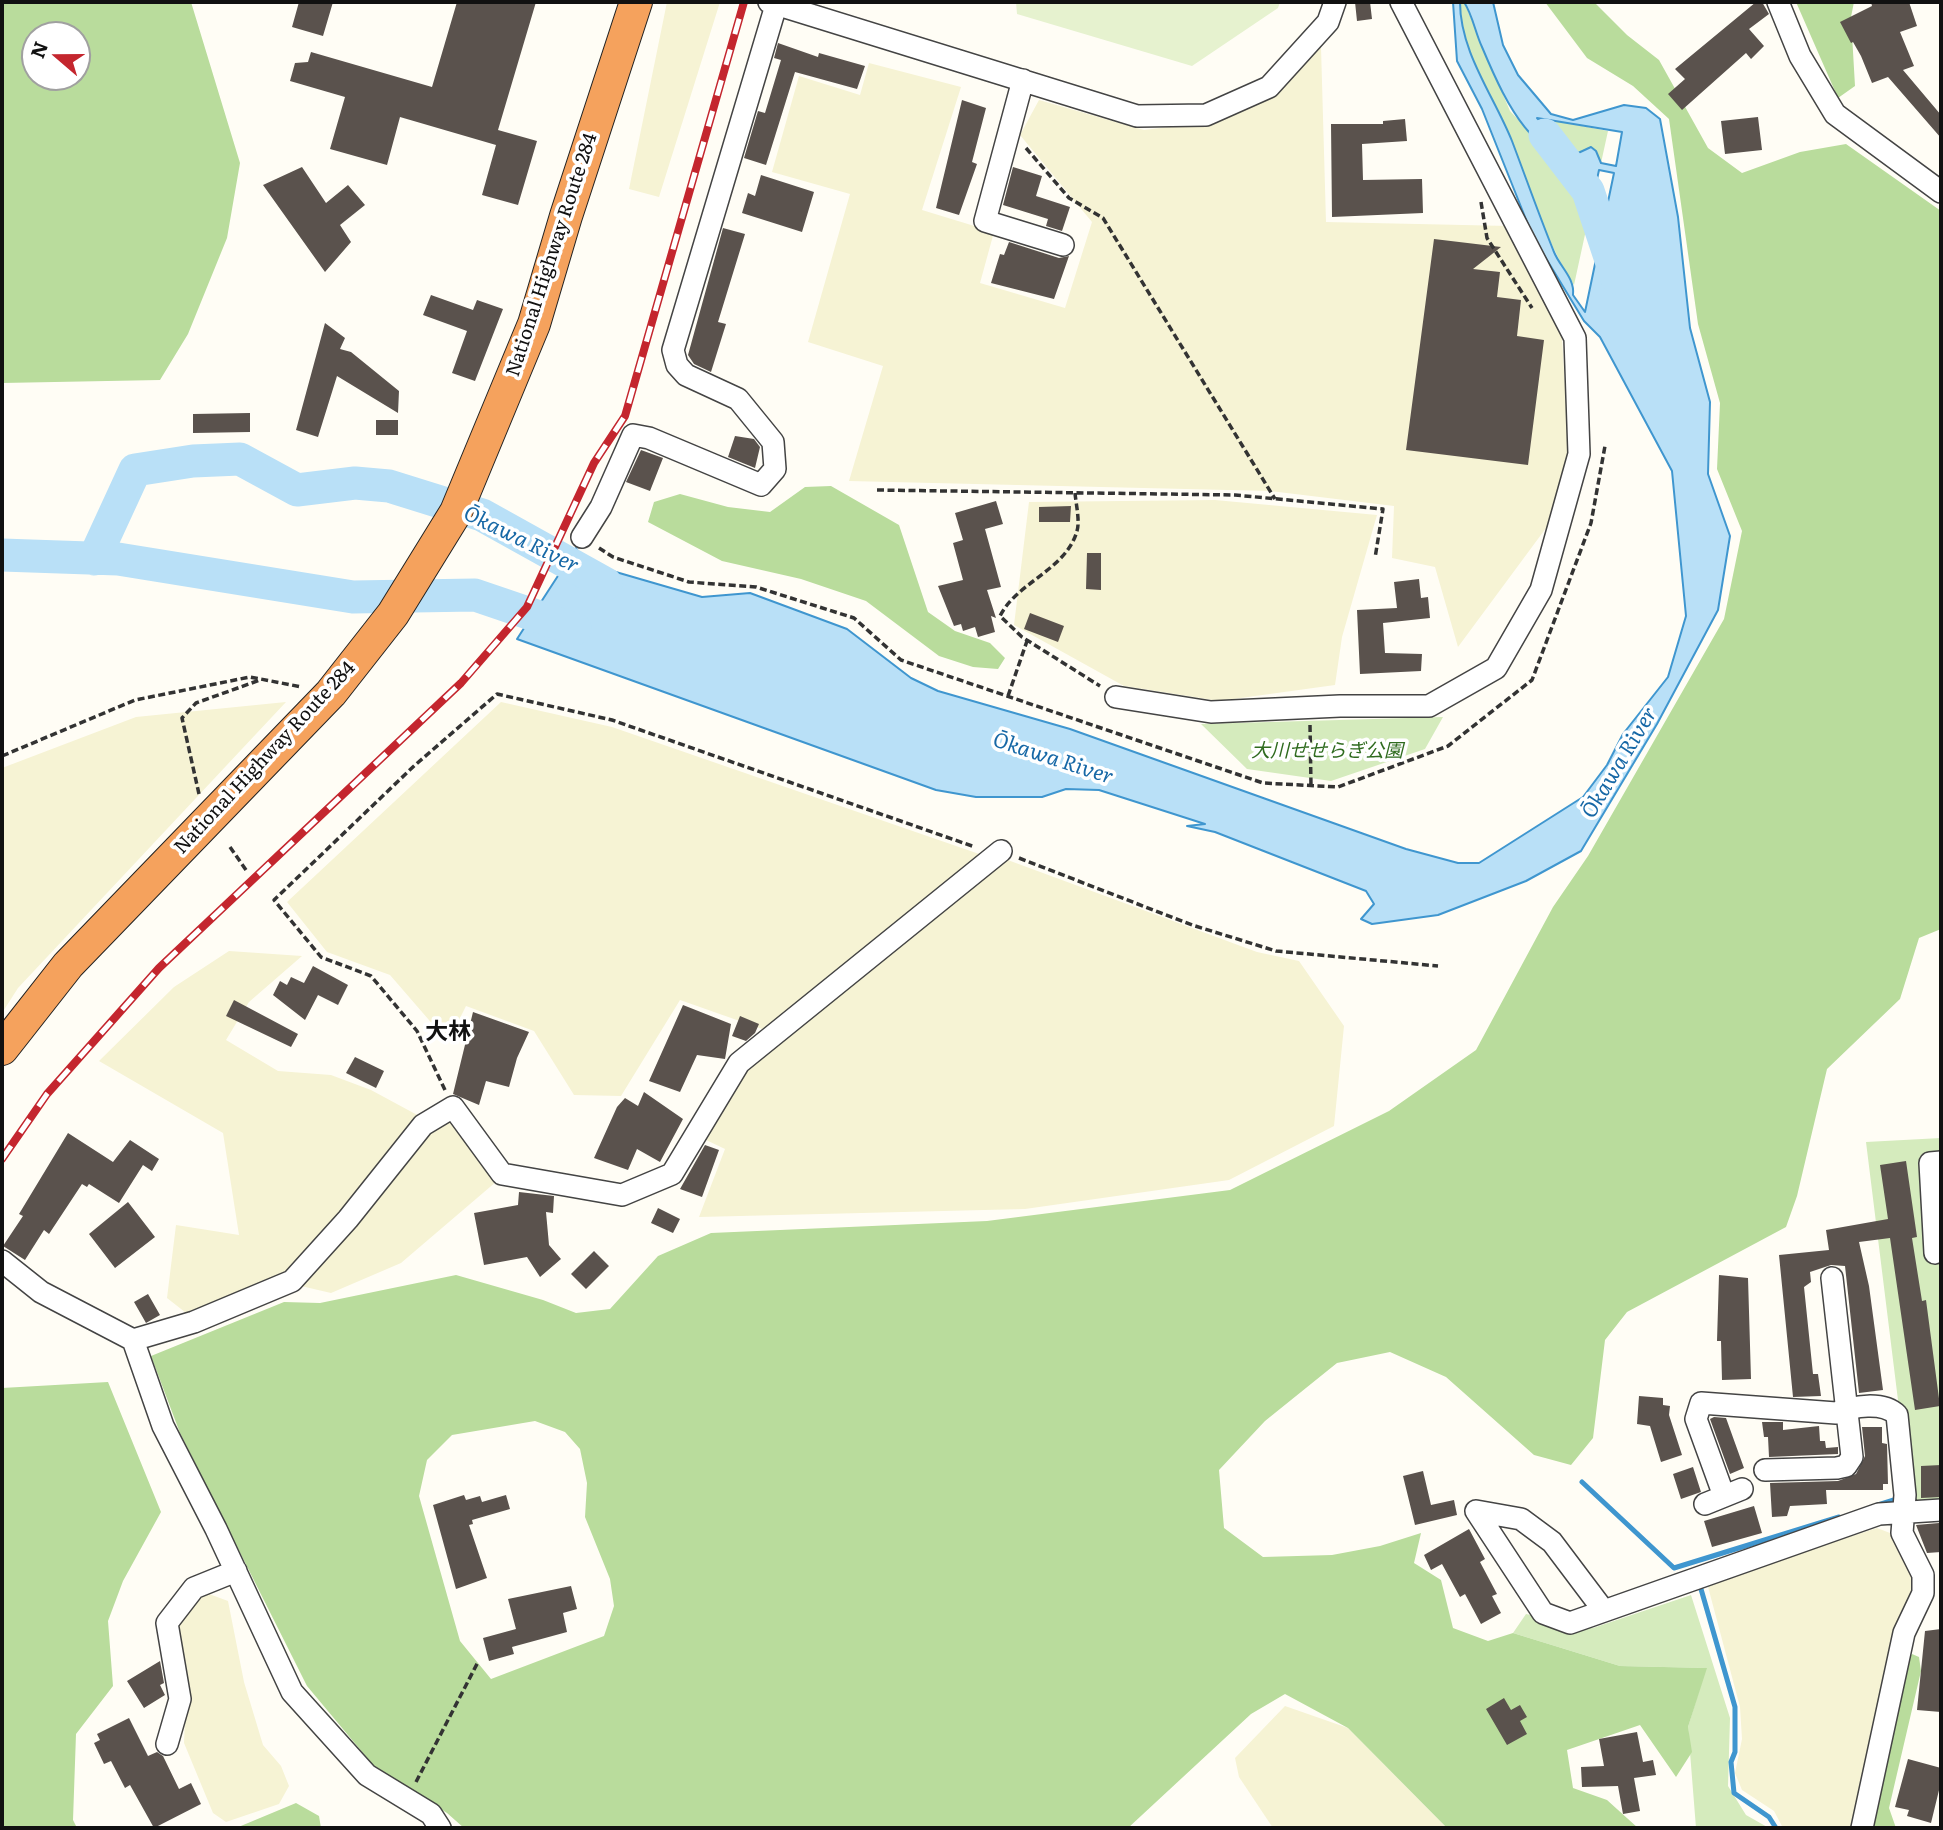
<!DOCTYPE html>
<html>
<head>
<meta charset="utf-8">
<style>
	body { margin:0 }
	#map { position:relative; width:1943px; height:1830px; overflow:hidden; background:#fffdf5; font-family:Literata,serif }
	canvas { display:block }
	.frame { position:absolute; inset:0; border:4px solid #111; pointer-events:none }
	.north { position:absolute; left:21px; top:21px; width:70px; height:70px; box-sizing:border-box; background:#fff; border:2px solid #a0a0a0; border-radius:50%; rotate:290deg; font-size:19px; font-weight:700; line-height:28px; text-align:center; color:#111 }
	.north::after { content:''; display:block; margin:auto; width:24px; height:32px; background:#c4262e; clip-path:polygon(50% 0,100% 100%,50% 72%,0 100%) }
</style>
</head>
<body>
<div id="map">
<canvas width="1943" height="1830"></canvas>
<div class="frame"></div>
<div class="north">N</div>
</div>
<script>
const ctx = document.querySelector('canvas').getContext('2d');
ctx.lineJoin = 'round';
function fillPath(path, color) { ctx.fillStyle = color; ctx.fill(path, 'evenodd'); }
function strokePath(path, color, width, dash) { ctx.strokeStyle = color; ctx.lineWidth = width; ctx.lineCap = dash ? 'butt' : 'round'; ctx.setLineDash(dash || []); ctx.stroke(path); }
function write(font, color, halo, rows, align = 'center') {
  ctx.font = font + ' Literata,"Noto Sans JP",serif'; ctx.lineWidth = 7; ctx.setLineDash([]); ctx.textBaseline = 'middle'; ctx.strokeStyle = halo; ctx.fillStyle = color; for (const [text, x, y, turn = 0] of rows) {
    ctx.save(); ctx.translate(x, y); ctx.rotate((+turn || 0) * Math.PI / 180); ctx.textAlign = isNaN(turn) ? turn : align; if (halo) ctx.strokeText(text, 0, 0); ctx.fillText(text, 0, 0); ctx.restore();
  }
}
fillPath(new Path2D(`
	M667 2H720L659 197 629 189Z
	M1321 47 1326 222 1509 226 1561 323 1569 452 1549 524 1458 647 1435 567 1392 558 1394 506 1270 491 849 481 883 366 808 342 850 194 772 172 799 76 860 95 869 63 961 87 922 210 994 232 980 283 1065 308 1092 222 1020 135 1039 100 1144 130 1192 124 1250 107Z
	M1215 500 1377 515 1342 637 1335 685 1219 701 1124 686 1014 625 1029 502Z
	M286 702 18 988 2 1013V768L136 717Z
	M501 702 612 727 985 856 768 1031 680 1000 621 1096 574 1095 534 1031 466 1006 448 1042 390 975 327 952 287 902Z
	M1005 859 1257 952 1299 961 1344 1026 1334 1126 1229 1180 1025 1209 699 1217 725 1149 704 1139 746 1068Z
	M229 951 302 956 249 1002 226 1040 278 1071 331 1075 371 1090 421 1117 285 1275 190 1316 167 1298 176 1225 239 1235 223 1133 99 1061 174 987Z
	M452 1118 497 1181 401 1263 331 1293 301 1286 428 1133Z
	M1877 1528 1890 1533 1902 1550 1914 1582 1898 1631 1857 1825 1846 1828H1783L1774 1811 1742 1790 1735 1773 1742 1739 1740 1707 1707 1583Z
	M201 1591 228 1601 244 1682 263 1745 281 1766 289 1786 279 1804 226 1822 213 1813 184 1743 187 1673 177 1634 183 1615Z
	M1285 1706 1348 1728 1447 1828H1273L1239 1777 1235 1758Z`), '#f6f3d4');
fillPath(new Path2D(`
	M1460 2H1464L1510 111 1558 162 1596 184 1574 285C1545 240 1531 191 1512 142 1494 96 1460 52 1460 2Z
	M1535 117 1608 131 1601 163 1596 151 1583 150 1576 154C1567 150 1566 142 1559 137 1550 130 1543 125 1535 117Z
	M1443 717 1425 749 1331 781 1247 769 1201 724Z
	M1941 1138V1505H1911L1866 1142Z
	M1691 1595 1730 1718 1728 1786 1746 1815 1769 1828H1696L1688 1727 1706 1668 1620 1666 1513 1633 1526 1614 1593 1628Z`), '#d5ebbd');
fillPath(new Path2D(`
	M2 2H191L240 163 227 238 188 334 160 380 2 383ZM77 35V77H35V35Z
	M1545 2H1594L1627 35 1659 60 1708 148 1742 173 1800 152 1846 144 1941 211V929L1919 938 1900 999 1827 1069 1797 1196 1786 1227 1627 1312 1605 1340 1593 1438 1571 1465 1534 1455 1446 1377 1390 1352 1337 1363 1265 1421 1219 1470 1224 1528 1263 1557 1332 1555 1380 1546 1421 1533 1414 1563 1441 1580 1453 1628 1488 1641 1513 1633 1620 1666 1707 1668 1688 1727 1692 1752 1676 1777 1640 1725 1567 1750 1573 1788 1607 1800 1638 1828H1447L1348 1728 1285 1694 1251 1714 1128 1828H464L447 1813 373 1765 307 1686 180 1433 151 1356 284 1302 320 1303 456 1275 543 1300 576 1313 610 1309 658 1256 711 1233 987 1221 1230 1190 1389 1111 1476 1050 1553 907 1588 856 1724 619 1742 531 1717 469 1720 403 1698 324 1669 119 1633 86 1587 58ZM535 1421 565 1432 580 1449 587 1483 585 1517 610 1579 614 1606 604 1636 491 1679 460 1641 419 1496 427 1460 452 1435Z
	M1796 2H1854L1851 17 1855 86 1838 98Z
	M831 486 899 525 928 612 955 631 990 643 1005 658 998 669 973 667 939 656 866 601 801 579 722 561 648 522 654 502 680 494 728 507 770 512 805 487Z
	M108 1382 161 1512 123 1581 108 1621 113 1686 76 1734 73 1820 77 1828H2V1388Z
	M1912 1654 1919 1657 1921 1671 1889 1808 1896 1828H1868L1905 1664Z
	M296 1803 319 1816 321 1828H236Z`), '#b9dc9c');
fillPath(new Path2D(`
	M1016 2H1280L1278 8 1192 66 1017 14Z`), '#e6f2cf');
const water = new Path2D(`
	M1453 2H1460C1460 52 1494 96 1512 141 1526 178 1539 215 1554 252 1560 267 1575 278 1573 295L1585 312 1614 173 1599 170 1596 184C1529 146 1511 116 1482 47 1475 32 1473 16 1464 2H1493L1503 45 1518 75 1551 114 1573 120 1624 105 1646 108 1660 119 1678 217 1690 328 1710 402 1708 474 1730 536 1718 610 1657 724 1581 851 1526 881 1438 915 1372 924 1361 919 1374 904 1366 891 1215 832 1187 826 1205 824 1099 790 1066 789 1042 797H976L936 790 517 639 576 548 581 558 609 570 702 597 750 593 847 629 911 678 938 691 1070 729 1406 849 1458 863H1479L1583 797 1607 765 1623 734 1668 677 1686 616 1672 471 1600 337 1584 321 1533 237 1482 109 1457 61ZM1537 118 1622 132 1616 166 1601 163 1596 151 1591 147 1576 154C1567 150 1566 143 1559 137 1551 130 1544 126 1537 118Z`);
fillPath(water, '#b9e0f7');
strokePath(water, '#3f96cf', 2);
strokePath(new Path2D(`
	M1582 1482 1674 1568 1839 1517
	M1878 1505 1897 1499
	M1701 1589 1735 1707V1752L1731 1762 1734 1793 1769 1817 1776 1828`), '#3f96cf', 5);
strokePath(new Path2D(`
	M1545 135 1588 191 1617 278
	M2 555 118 559 353 597 475 595 575 629
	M94 559 135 470 193 461 240 459 297 490 355 483 389 486 482 515 606 584`), '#b9e0f7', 33);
fillPath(new Path2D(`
	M299 2H333L323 36 292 27Z
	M457 2H536L498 130 537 141 518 205 482 195 496 145 400 117 387 165 330 149 345 97 290 81 295 63 308 62 311 52 432 87Z
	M1355 2H1370L1372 19 1357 21Z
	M1756 2H1762L1769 14 1749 29 1764 46 1751 59 1746 53 1682 110 1668 94 1685 79 1675 69Z
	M1871 2H1909L1917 26 1900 32 1914 66 1903 70 1941 115V138L1888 77 1872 83 1861 56 1853 42 1851 43 1840 22 1872 6Z
	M778 43 818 57 819 53 865 66 857 89 795 72 766 165 744 158 758 111 765 113 781 60 774 58Z
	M962 100 986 108 972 162 977 164 959 215 936 208Z
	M1758 117 1762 150 1725 154 1721 121Z
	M1405 119 1407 141 1362 144 1363 180 1422 179 1423 213 1332 217 1331 124H1383V121Z
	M302 167 326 203 348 185 365 205 340 225 351 242 325 272 263 185Z
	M1013 167 1042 176 1036 196 1070 207 1062 231 1046 226 1048 219 1003 205Z
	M761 175 814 192 802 232 742 213 748 193 755 196Z
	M723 228 745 234 718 322 726 324 711 372 694 364 688 355Z
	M1434 239 1501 247 1473 269 1500 272 1497 297 1521 300 1517 336 1544 340 1528 465 1406 450Z
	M1009 242 1059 258 1069 256 1054 299 991 283 1000 254 1004 255Z
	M431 295 473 310 477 300 503 309 475 381 452 373 467 331 423 315Z
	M325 323 345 338 340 349 351 352 399 391 398 413 337 376 318 437 296 430Z
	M250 413V432L193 433V414Z
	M376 420H398V435H376Z
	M735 436 754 439 760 447 755 468 728 457Z
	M641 450 663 458 650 491 626 482Z
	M996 501 1003 524 985 529 1001 587 987 590 996 618 991 616 995 632 978 637 975 627 963 631 961 624 954 626 938 586 963 580 953 543 963 540 955 513Z
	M1071 506 1070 522H1039V507Z
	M1087 553H1101V590L1086 589Z
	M1419 579 1421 598 1428 597 1430 618 1383 623 1385 653 1422 654 1421 671 1360 674 1357 610 1397 608 1394 582Z
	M1030 613 1064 626 1058 642 1024 629Z
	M313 966 348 985 338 1005 318 995 305 1020 273 995 280 981 287 985 291 977 304 983Z
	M234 1000 298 1034 291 1047 226 1016Z
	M683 1005 731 1024 725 1059 697 1055 680 1092 649 1081Z
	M473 1012 529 1032 517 1058 509 1087 486 1081 479 1105 453 1094Z
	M740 1016 759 1024 755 1033 746 1041 732 1036Z
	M355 1057 384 1071 376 1088 346 1073Z
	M644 1092 683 1119 660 1162 637 1149 628 1170 594 1158 617 1107 625 1098 638 1106Z
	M68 1133 113 1162 130 1140 159 1159 152 1171 143 1165 119 1203 89 1184 87 1187 82 1184 49 1234 44 1230 25 1260 3 1246 23 1216 19 1214Z
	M705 1145 719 1150 702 1197 680 1189Z
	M1906 1161 1917 1237 1912 1238 1922 1301 1926 1300 1940 1406 1915 1410 1890 1238 1859 1242 1869 1286 1883 1390 1859 1393 1845 1266 1831 1265 1810 1272 1811 1282 1804 1287 1813 1374H1818L1821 1396 1793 1397 1779 1255 1829 1250 1826 1230 1888 1219 1880 1165Z
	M519 1192 554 1196 553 1213 546 1212 549 1245 561 1259 540 1277 527 1257 484 1265 474 1213 518 1205Z
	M128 1202 155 1237 115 1268 89 1234Z
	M658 1208 680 1219 673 1233 651 1223Z
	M594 1251 609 1266 586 1289 571 1274Z
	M1719 1275 1748 1278 1751 1379 1722 1380 1721 1341H1717Z
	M148 1294 160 1315 146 1323 134 1302Z
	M1639 1396 1663 1398V1405L1670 1406 1669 1415 1682 1455 1661 1462 1650 1426 1637 1424Z
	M1714 1417 1726 1418 1744 1468 1730 1474 1710 1419Z
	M1762 1422H1783V1430L1819 1426 1820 1441H1825L1826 1448 1838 1447V1454L1769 1457 1768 1437H1764Z
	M1862 1427H1882V1443L1887 1444 1888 1484H1883V1490H1826L1827 1504 1790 1506 1787 1516 1772 1517 1770 1483 1838 1481 1856 1474 1865 1456Z
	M1941 1465V1497L1921 1498V1466Z
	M1693 1467 1701 1492 1681 1499 1673 1474Z
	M1423 1471 1431 1505 1454 1500 1457 1515 1415 1525 1403 1476Z
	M464 1495 466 1500 480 1496 482 1502 506 1495 510 1509 472 1520 473 1524 469 1525 487 1578 456 1589 433 1505Z
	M1754 1506 1762 1533 1712 1547 1704 1521Z
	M1939 1523 1941 1552 1927 1553 1916 1525Z
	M1469 1529 1485 1559 1480 1562 1497 1594 1492 1596 1501 1613 1481 1624 1465 1594 1460 1597 1442 1564 1431 1570 1424 1555Z
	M571 1586 577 1609 563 1613 567 1632 512 1647 514 1654 489 1661 483 1638 516 1629 508 1599Z
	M1941 1629V1712L1917 1710 1925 1631Z
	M160 1661 164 1683 160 1685 165 1695 144 1708 127 1681Z
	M1504 1698 1511 1710 1520 1705 1527 1717 1520 1721 1527 1734 1507 1745 1486 1709Z
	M129 1718 148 1756 157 1752 163 1756 179 1789 191 1783 201 1804 154 1828 130 1785 125 1788 111 1761 104 1764 94 1743 100 1740 97 1734Z
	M1637 1732 1643 1762 1653 1760 1656 1775 1634 1778 1640 1811 1623 1814 1618 1786 1582 1787 1581 1767 1604 1766 1599 1739Z
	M1908 1759 1941 1768V1782L1931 1823 1907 1816 1909 1810 1895 1807Z`), '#5a524d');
const minor = new Path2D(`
	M769 2 1137 116 1206 115 1269 87 1328 22 1335 2
	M1778 2 1800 56 1835 114 1941 192
	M1023 80 985 221 1063 245
	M582 537 601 507 633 435 649 438 761 485 775 469 773 442 738 399 686 375 677 365 673 350 777 2
	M1116 697 1211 712 1340 706H1429L1496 668 1541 590 1579 454 1575 338 1401 2
	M1935 1253 1930 1163 1941 1162
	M2 1261 41 1292 133 1340 194 1322 292 1281 348 1219 423 1125 453 1107 502 1174 622 1195 672 1174 739 1063 1001 851
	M133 1340 163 1426 216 1529 292 1692 367 1775 431 1814 440 1828
	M1765 1470 1837 1468 1846 1466 1852 1457 1832 1278
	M1724 1496 1696 1419 1701 1403 1836 1413C1853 1406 1883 1401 1897 1415L1905 1495 1902 1533 1923 1575V1593L1904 1633 1862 1828
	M1705 1504 1742 1489
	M1604 1611 1552 1542 1521 1519 1476 1511 1543 1613 1570 1623 1879 1514 1941 1510
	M167 1744 180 1699 167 1623 194 1588 236 1571`);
const highway = new Path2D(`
	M2 1049 68 965 331 693 393 614 456 512 534 324 566 216 636 2`);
strokePath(minor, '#444', 24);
strokePath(highway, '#222', 34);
strokePath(new Path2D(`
	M1026 148 1069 198 1103 218 1275 499
	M1481 202 1487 238 1532 308
	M877 490 1235 495 1383 509 1375 558
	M1075 493C1076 504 1080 521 1077 531 1066 570 1017 582 1000 616L1022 637 1100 686
	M599 548 613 557 689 582 756 587 854 618 901 660 1263 783 1338 787 1448 746 1532 680 1591 523 1605 446
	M1008 696 1027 641
	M1310 725 1311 786
	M2 756 135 700 250 677 302 687
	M199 794 182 718 196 703 260 680
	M230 847 246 870
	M1019 858 1192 925 1276 951 1438 966
	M445 1090 417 1031 371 976 321 957 274 900 414 766 497 694 612 720 975 847
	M416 1782 478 1662`), '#333', 3.5, [7, 3.5]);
strokePath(minor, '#fff', 21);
strokePath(highway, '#f5a25d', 32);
const rail = new Path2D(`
	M2 1159 47 1094 159 968 461 683 527 607 594 463 625 416 744 2`);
strokePath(rail, '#c4262e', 8);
strokePath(rail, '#fff', 5, [16]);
write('19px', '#111', '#fff', [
	["National Highway Route 284",552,255,-72],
	["National Highway Route 284",265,758,-47]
]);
write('italic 19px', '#2f6b1f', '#fff', [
	["大川せせらぎ公園",1327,751]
]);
write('italic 21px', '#1768a6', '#fff', [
	["Ōkawa River",521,540,26],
	["Ōkawa River",1053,759,18],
	["Ōkawa River",1620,763,-59]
]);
write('bold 23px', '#111', '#fff', [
	["大林",448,1032]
]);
</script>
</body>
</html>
